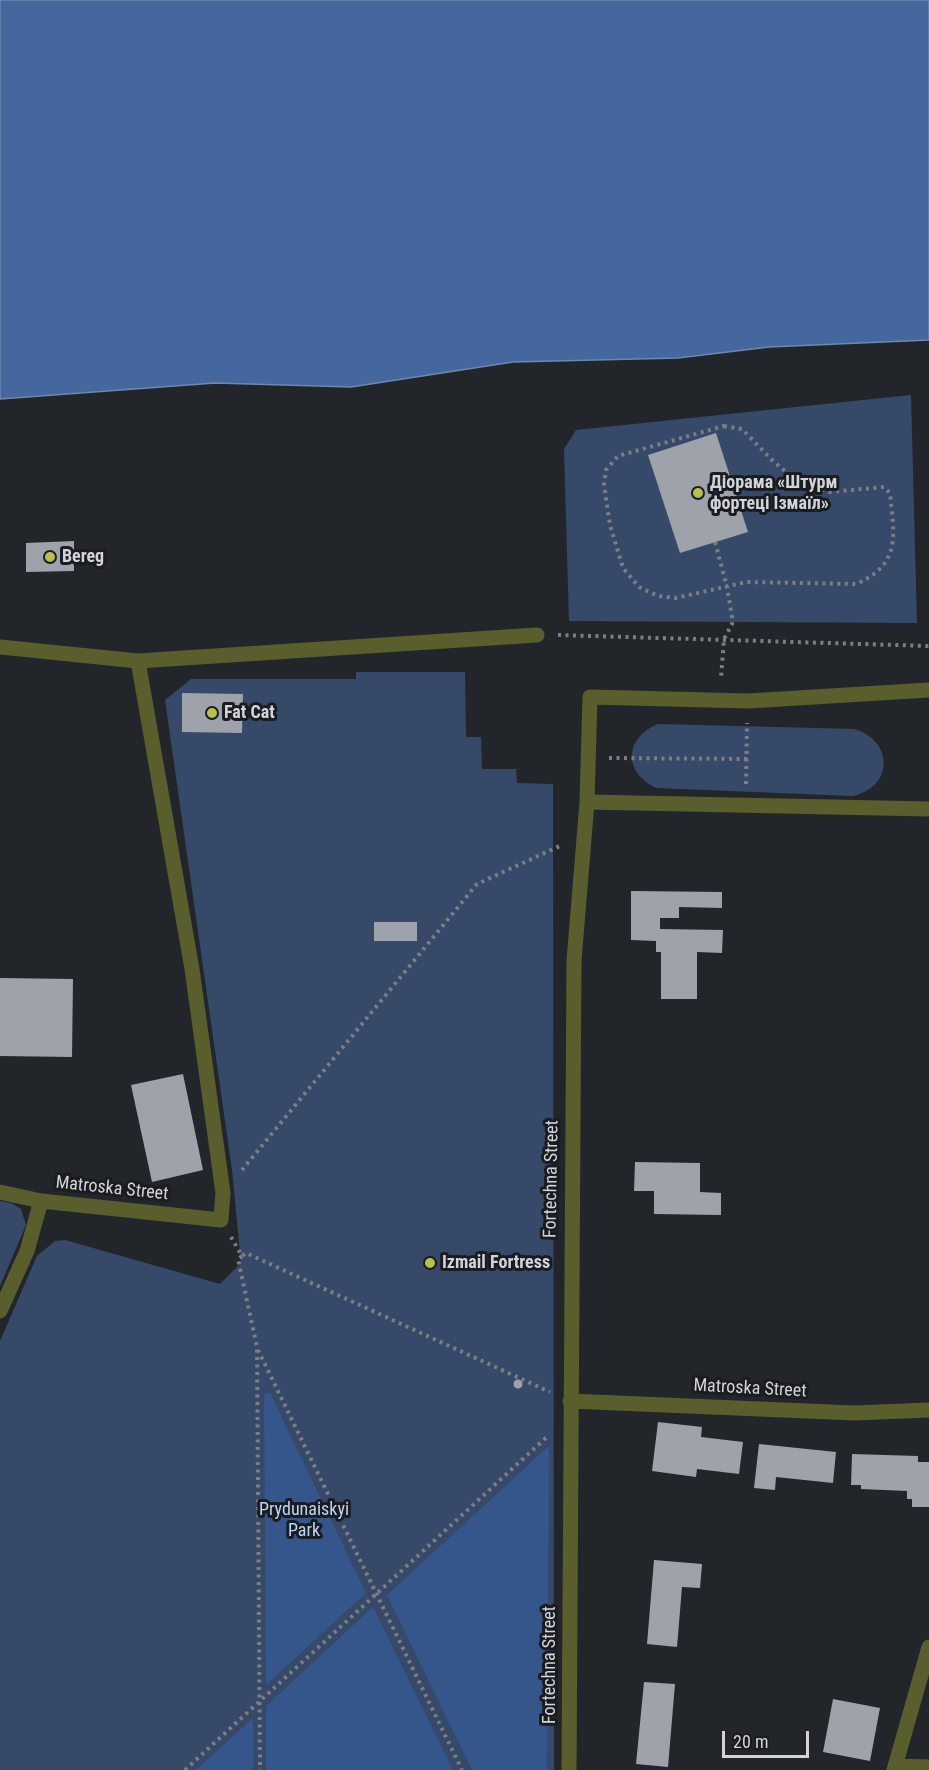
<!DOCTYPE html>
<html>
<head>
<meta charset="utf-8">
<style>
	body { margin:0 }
	#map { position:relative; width:929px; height:1770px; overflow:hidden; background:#22262b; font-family:"Roboto Condensed",sans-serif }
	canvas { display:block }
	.scale { position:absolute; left:722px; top:1731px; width:87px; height:27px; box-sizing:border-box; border:3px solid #d2d4d8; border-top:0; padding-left:8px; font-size:18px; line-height:21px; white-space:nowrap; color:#d2d4d8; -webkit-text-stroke:4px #191c21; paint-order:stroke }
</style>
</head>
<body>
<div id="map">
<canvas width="929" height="1770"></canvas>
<div class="scale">20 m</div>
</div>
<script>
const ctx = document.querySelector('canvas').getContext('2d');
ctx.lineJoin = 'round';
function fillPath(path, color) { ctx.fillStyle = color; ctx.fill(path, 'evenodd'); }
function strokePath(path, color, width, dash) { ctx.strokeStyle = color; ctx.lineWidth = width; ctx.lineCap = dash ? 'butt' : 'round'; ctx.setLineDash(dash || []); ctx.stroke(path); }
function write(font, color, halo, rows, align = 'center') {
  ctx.font = font + ' "Roboto Condensed",sans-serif'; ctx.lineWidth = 6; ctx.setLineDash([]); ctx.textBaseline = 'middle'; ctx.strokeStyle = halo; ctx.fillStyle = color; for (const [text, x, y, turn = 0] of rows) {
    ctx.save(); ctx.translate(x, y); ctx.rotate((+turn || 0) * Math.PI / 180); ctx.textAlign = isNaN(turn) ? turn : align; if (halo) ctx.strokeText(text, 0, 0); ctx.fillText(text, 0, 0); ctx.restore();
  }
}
fillPath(new Path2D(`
	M911 395 917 623 569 621 564 449 576 430Z
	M356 672H465L466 737H481L482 769H516L517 783 553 784 554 1770H0V1341L37 1256 55 1241 65 1240 220 1284 241 1263 232 1170 165 700 191 679H356Z
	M658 724 854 729C894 740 894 788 852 796L656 788C623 772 624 738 658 724Z
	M0 1201 11 1203 21 1209 26 1225 0 1286Z`), '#364968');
fillPath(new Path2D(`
	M270 1393 366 1593 266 1685 264 1394Z
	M549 1446 547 1770H472L387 1595Z
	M373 1607 453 1770H266V1706Z
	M253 1718V1770H196Z`), '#35568b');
const water = new Path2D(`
	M0 0H929V340L769 347 678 358 513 362 351 387 215 383 0 399Z`);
fillPath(water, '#44679d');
strokePath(water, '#6f88af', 1.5);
fillPath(new Path2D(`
	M716 433 748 532 680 553 648 455Z
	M74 541V571L26 572V543Z
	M182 693 243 694 242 733 182 732Z
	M631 891 722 892V908L679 907V918H660V929L723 930 722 953 697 952V999H661V952H656V941L631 940Z
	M374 922H417V941H374Z
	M0 978 73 979 72 1057 0 1056Z
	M183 1074 203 1170 152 1182 131 1085Z
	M635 1162 700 1163V1192L721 1193V1215L654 1214V1191H634Z
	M513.5 1384a4.5 4.5 0 1 1 9 0a4.5 4.5 0 1 1-9 0Z
	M658 1422 702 1427 701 1437 743 1442 739 1474 697 1469 696 1477 652 1471Z
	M759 1444 836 1452 833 1483 776 1477 775 1490 754 1488Z
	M852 1454 918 1456V1462H929V1507H912V1499H907V1491L861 1489V1485H851Z
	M654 1560 702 1564 700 1588 682 1587 677 1647 647 1644Z
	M644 1682 675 1684 668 1767 636 1764Z
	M833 1699 880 1708 870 1761 823 1752Z`), '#9ea2aa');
strokePath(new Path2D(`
	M724 426 742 429 773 461 797 481 829 492 884 487 890 493C894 535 902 564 856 584L746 582 676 598 658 596 639 587 623 568 610 525 604 485 606 470 618 456Z
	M715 542 727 587 733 622 724 639 721 678
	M558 635 929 646
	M609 758 747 759
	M746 784 747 723
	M242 1170 477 884 562 845
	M231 1237 242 1256 246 1253 550 1392
	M242 1256 238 1259 257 1347 260 1770
	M258 1350 462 1770
	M185 1770 549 1435`), '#7b7e83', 4, [3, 4.5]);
strokePath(new Path2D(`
	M0 647 138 661 537 635
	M587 802 929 809
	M0 1192 41 1201 221 1220 223 1193 192 969 138 661
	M0 1311 27 1251 41 1201
	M570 1401 854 1413 929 1410
	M895 1766 929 1767
	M569 1770 574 961 587 802 590 697 748 701 929 690
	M894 1770 929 1647`), '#5a5e2d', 15);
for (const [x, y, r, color] of [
	[698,493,6,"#b8c147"],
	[50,557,6,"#b8c147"],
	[212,713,6,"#b8c147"],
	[430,1263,6,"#b8c147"]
]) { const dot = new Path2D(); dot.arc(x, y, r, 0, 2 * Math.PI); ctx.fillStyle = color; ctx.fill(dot); strokePath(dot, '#191c21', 2); }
write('bold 18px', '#d2d4d8', '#191c21', [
	["Діорама «Штурм",710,483],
	["фортеці Ізмаїл»",710,504],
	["Bereg",62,557],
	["Fat Cat",224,713],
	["Izmail Fortress",442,1263]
], 'left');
write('18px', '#d2d4d8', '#191c21', [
	["Fortechna Street",552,1179,-89],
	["Matroska Street",112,1189,6],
	["Matroska Street",750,1389,3],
	["Fortechna Street",550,1665,-90]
]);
write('18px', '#bfd4f4', '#191c21', [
	["Prydunaiskyi",304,1510],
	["Park",304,1531]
]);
</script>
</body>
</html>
